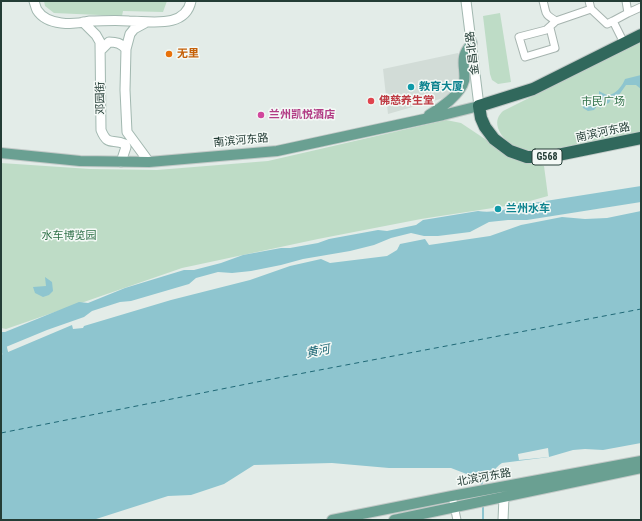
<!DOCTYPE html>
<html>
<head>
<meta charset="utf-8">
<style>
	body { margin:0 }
	#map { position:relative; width:642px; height:521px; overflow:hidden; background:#e3ece8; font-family:"Roboto Condensed",sans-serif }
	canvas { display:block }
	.frame { position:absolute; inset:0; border:2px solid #243d36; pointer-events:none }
</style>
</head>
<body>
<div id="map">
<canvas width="642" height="521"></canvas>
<div class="frame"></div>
</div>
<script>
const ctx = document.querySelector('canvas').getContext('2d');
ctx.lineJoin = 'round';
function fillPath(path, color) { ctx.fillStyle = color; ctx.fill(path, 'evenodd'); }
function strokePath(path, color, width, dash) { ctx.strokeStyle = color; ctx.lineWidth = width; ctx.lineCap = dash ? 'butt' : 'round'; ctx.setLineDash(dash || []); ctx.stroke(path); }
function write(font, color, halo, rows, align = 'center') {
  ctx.font = font + ' "Roboto Condensed","Noto Sans SC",sans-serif'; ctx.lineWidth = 3; ctx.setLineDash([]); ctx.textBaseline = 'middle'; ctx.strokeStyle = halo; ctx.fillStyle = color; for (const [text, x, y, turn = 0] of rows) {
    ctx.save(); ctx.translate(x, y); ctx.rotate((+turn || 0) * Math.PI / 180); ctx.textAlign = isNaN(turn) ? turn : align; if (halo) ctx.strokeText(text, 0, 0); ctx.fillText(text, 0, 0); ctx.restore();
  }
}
fillPath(new Path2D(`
	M458 53 461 93 388 114 383 69Z`), '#d2dcd7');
fillPath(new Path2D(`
	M44 1H167L163 12 123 11 122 16 54 13 45 6Z
	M500 13 511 82 498 84 492 80 490 74 483 16Z
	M641 42V132L540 152C522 151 505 146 498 128 496 120 498 116 503 111Z
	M446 120 461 123 509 155 526 162 544 166 548 196 519 204 421 219 318 239 182 268 6 329 1 328V163L90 169 157 170 268 161Z`), '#bedcc6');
fillPath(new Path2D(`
	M641 75V89L636 85H626L619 95 611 99 609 103 603 105 600 109 599 105 602 102 600 100 597 101 596 104 598 105 594 110 588 111 583 108 582 102 586 97 592 96 598 98 599 97V91C601 92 604 94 607 95 615 96 623 85 625 79Z
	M641 186V202L527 220H508L489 222 470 232 438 236H424L411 233 391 238 374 245 350 251 303 259 281 265 251 271 232 273 218 272 196 278 189 284 131 301 120 302 92 311 84 317 47 330 1 349V332H5L79 302 88 303 125 288 184 270H194L221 263 243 255 281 248H290L318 243 329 239 378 230 387 231 416 225 423 220 478 211C491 213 508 210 520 205Z
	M641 211V443L603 450 585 449 573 450 549 457 502 463C494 468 490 478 482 480L451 468H389L332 463 254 465 224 484 191 495 168 496 93 520H1V355L72 325 73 329 83 328 84 326 171 300 250 280 290 266 321 259 330 263 387 256 397 250 400 244 425 239 429 245 490 236 521 225 562 217 585 219 607 218Z
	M45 277 52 282 53 291 49 295 43 297 35 293 33 287 46 286Z`), '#8ec5cf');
fillPath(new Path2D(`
	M548 448 549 457 519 460 518 454Z`), '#e3ece8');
strokePath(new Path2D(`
	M481 477 482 487
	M483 505V520`), '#8ec5cf', 2);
strokePath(new Path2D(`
	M1 339H2L7 361`), '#8ec5cf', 6);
strokePath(new Path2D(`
	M1 433 267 380 641 309`), '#206977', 1, [5, 4]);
const street = new Path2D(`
	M543 1C547 14 543 13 556 21L591 9 607 24 613 21
	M589 1 591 9
	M628 13 641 7
	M550 28 555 48 525 57 519 37 546 30 556 21
	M624 43 613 21 628 13 626 1
	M452 496 457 520`);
const secondary = new Path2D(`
	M34 1C35 4 36 8 37 10 47 26 74 25 89 21 102 21 116 20 129 21 150 21 185 29 191 1
	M466 1 479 106
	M83 22 96 35 100 42 101 130C108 147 112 138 125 144L126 147 121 162
	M145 23 134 29 130 34 126 49 125 90 127 132 149 162
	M101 50 109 42C116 42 121 43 126 49
	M503 520 504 497`);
const primary = new Path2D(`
	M429 115C440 109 461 94 464 81 466 73 461 61 465 54 466 50 469 47 472 43
	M1 153 80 161 149 162 277 151 443 115 479 106
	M332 520 452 496 641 461
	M394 520 641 468`);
const highway = new Path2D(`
	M641 35 533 89 479 106 481 118 485 127 494 139 510 151 527 157H548L641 138`);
strokePath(street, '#a6b4af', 9);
strokePath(secondary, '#a2b8b0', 11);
strokePath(primary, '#c2c9c7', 12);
strokePath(highway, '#c2c9c7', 14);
strokePath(street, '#fff', 7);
strokePath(secondary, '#fff', 9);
strokePath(primary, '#6aa092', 10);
strokePath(highway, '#31685c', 12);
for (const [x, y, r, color] of [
	[169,54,4,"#e8710a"],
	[411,87,4,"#0f9aa8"],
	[371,101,4,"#e0444e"],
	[261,115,4,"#d1479c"],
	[498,209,4,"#0f9aa8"]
]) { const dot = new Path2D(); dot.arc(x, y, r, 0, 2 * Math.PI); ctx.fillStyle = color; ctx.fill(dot); strokePath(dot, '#f4f9f6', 1.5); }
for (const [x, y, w] of [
	[547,157,30]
]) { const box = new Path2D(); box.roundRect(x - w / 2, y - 8, w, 16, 3); ctx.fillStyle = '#f4f9f6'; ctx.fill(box); strokePath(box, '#243d36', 1); }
write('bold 10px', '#243d36', null, [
	["G568",547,157]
]);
write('11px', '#243d36', '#f4f9f6', [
	["金昌北路",473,53,-97],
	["邓园街",101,98,-91],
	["南滨河东路",603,133,-12],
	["南滨河东路",241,141,-5],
	["北滨河东路",484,478,-10]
]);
write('bold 11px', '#c56008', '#f4f9f6', [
	["无里",177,54]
], 'left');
write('bold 11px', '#0d838f', '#f4f9f6', [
	["教育大厦",419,87],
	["兰州水车",506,209]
], 'left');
write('bold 11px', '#be3a42', '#f4f9f6', [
	["佛慈养生堂",379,101]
], 'left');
write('11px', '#307249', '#f4f9f6', [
	["市民广场",603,102],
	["水车博览园",69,236]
]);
write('bold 11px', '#b23c85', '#f4f9f6', [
	["兰州凯悦酒店",269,115]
], 'left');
write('italic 12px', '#206977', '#f4f9f6', [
	["黄河",318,352,-11]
]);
</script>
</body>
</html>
